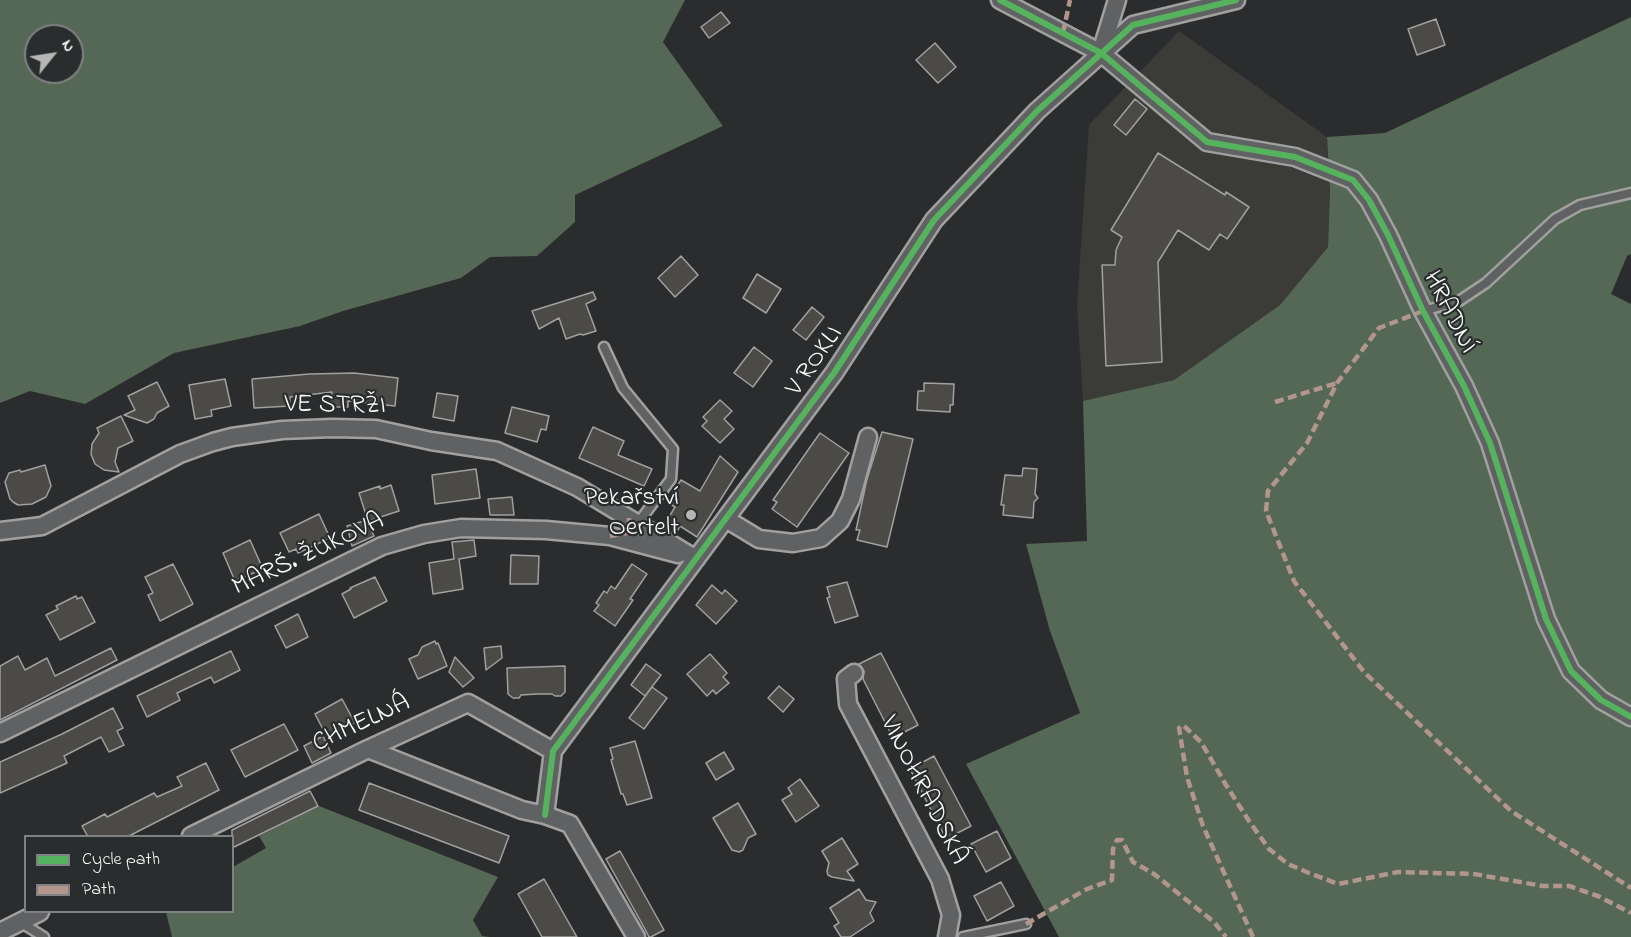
<!DOCTYPE html>
<html>
<head>
<meta charset="utf-8">
<style>
	body { margin:0 }
	#map { position:relative; width:1631px; height:937px; overflow:hidden; background:#2b2c2d; font-family:"Indie Flower",sans-serif }
	canvas { display:block }
	.legend { position:absolute; left:24px; top:835px; width:210px; height:78px; box-sizing:border-box; background:#2a2d2e; border:2px solid #7f8182; margin:0; padding:8px 10px; list-style:none; font-size:18px; color:#fff }
	.legend li { display:flex; align-items:center; gap:12px; height:30px }
	.legend b { width:30px; border:2px solid #7f8182 }
	.north { position:absolute; left:24px; top:24px; width:60px; height:60px; box-sizing:border-box; background:#2a2d2e; border:2px solid #7f8182; border-radius:50%; rotate:60deg; font-size:16px; font-weight:700; line-height:24px; text-align:center; color:#fff }
	.north::after { content:''; display:block; margin:auto; width:21px; height:27px; background:#b5b5b6; clip-path:polygon(50% 0,100% 100%,50% 72%,0 100%) }
</style>
</head>
<body>
<div id="map">
<canvas width="1631" height="937"></canvas>
<ul class="legend">
<li><b style="height:8px;background:#56b35d"></b>Cycle path</li>
<li><b style="height:8px;background:#b2968c"></b>Path</li>
</ul>
<div class="north">N</div>
</div>
<script>
const ctx = document.querySelector('canvas').getContext('2d');
ctx.lineJoin = 'round';
function fillPath(path, color) { ctx.fillStyle = color; ctx.fill(path, 'evenodd'); }
function strokePath(path, color, width, dash) { ctx.strokeStyle = color; ctx.lineWidth = width; ctx.lineCap = dash ? 'butt' : 'round'; ctx.setLineDash(dash || []); ctx.stroke(path); }
function write(font, color, halo, rows, align = 'center') {
  ctx.font = font + ' "Indie Flower",sans-serif'; ctx.lineWidth = 4.5; ctx.setLineDash([]); ctx.textBaseline = 'middle'; ctx.strokeStyle = halo; ctx.fillStyle = color; for (const [text, x, y, turn = 0] of rows) {
    ctx.save(); ctx.translate(x, y); ctx.rotate((+turn || 0) * Math.PI / 180); ctx.textAlign = isNaN(turn) ? turn : align; if (halo) ctx.strokeText(text, 0, 0); ctx.fillText(text, 0, 0); ctx.restore();
  }
}
fillPath(new Path2D(`
	M1179 31 1327 137 1330 190 1328 247 1280 305 1174 380 1083 401 1077 305 1089 125Z`), '#3b3c38');
fillPath(new Path2D(`
	M0 0H685L663 42 723 126 575 195V222L537 256 490 257 461 278 343 311 300 326 174 353 85 404 30 391 0 403ZM36 36H72V72H36Z
	M1631 17V254L1627 256 1611 294 1631 304V937H1059L966 764 1080 713 1050 631 1026 544 1087 541 1083 401 1174 380 1280 305 1328 247 1330 190 1327 137 1385 133Z
	M319 806 498 877 473 920 482 936 490 937H172L166 912H232L233 867 266 848 259 836Z`), '#556755');
const building = new Path2D(`
	M721 12 730 23 709 38 701 27Z
	M1436 19 1445 45 1417 55 1408 29Z
	M935 43 956 67 938 83 916 60Z
	M1135 99 1147 109 1126 135 1114 125Z
	M1158 153 1225 195 1226 192 1249 207 1227 239 1220 234 1209 250 1178 230 1158 262 1162 362 1106 366 1102 265H1115L1116 250 1122 237 1111 230Z
	M681 256 698 275 675 297 658 278Z
	M757 274 781 289 766 313 743 298Z
	M593 292 596 299 586 304 596 331 583 335 580 334 566 339 559 318 539 329 532 311Z
	M812 307 824 317 806 340 793 330Z
	M754 347 772 361 753 387 734 373Z
	M354 373 398 378 395 406 348 401V407H331L332 392 290 397V406L254 408 252 379 309 374Z
	M225 379 231 406 211 410 212 416 195 419 189 385Z
	M157 382 169 406 157 413 154 419 147 423 124 415 135 410 128 396Z
	M924 383 954 384 953 405H950V412L917 410 918 391H924Z
	M437 393 458 396 454 421 433 417Z
	M720 400 732 411 724 419 734 429 720 443 702 426 707 421 703 417Z
	M512 407 549 416 546 430 541 429 537 442 505 433Z
	M121 416 133 441 118 448 115 462 119 472 104 470 95 464 91 454 92 444 99 433 97 428Z
	M593 427 624 441 618 455 652 469 644 486 579 458Z
	M882 432 913 439 887 547 857 540 860 530H856L867 479Z
	M820 433 849 453 797 527 772 509 777 502 773 500Z
	M720 456 738 472 697 537 680 526 678 530 666 522 675 507 667 502 681 480 700 491Z
	M45 465 51 486 46 497 32 504 18 505 13 502 10 499 5 482 9 473 20 470 21 472Z
	M1023 468 1037 469 1035 494 1038 498 1034 502 1033 518 1003 515 1004 505H1001L1005 475 1022 476Z
	M476 469 480 498 435 504 432 475Z
	M391 485 399 511 368 521 359 493 380 486V489Z
	M512 497 514 515H490L488 499Z
	M319 514 330 538 298 553 296 549 289 552 280 533Z
	M367 520 374 536 352 546 347 526Z
	M250 540 263 569 235 581 223 553Z
	M474 540 476 556 459 559 463 589 433 594 429 563 454 559 452 542Z
	M511 555 539 556 538 584H510Z
	M173 564 193 604 160 621 148 595 153 593 145 577Z
	M632 564 647 574 630 599 633 600 615 626 594 611 599 605 596 603 604 591 607 593 611 586 615 589Z
	M375 577 387 601 354 618 342 594 351 589 350 588Z
	M847 582 858 616 835 623 827 598 830 597 827 587Z
	M712 585 722 594 725 590 737 601 716 624 696 605Z
	M76 596 77 599 82 597 95 622 60 640 46 615 58 609 56 606Z
	M298 614 308 637 286 648 275 626Z
	M435 641 436 644 438 643 447 666 418 679 409 659 418 655 422 647Z
	M501 646 502 658 486 670 484 648Z
	M111 648 117 660 0 720V666L18 656 25 670 47 658 55 676Z
	M231 651 240 670 214 683 211 677 177 693 180 700 147 717 137 696Z
	M881 653 918 725 893 738 863 679 864 671 859 664Z
	M710 654 727 673 723 677 729 683 716 694 713 690 707 696 687 674Z
	M455 657 474 678 463 687 449 672Z
	M646 664 661 675 645 696 631 685Z
	M565 666V692L561 696H555L552 694H537L521 695 519 698H513L508 694 507 668Z
	M779 686 794 699 783 712 768 698Z
	M652 687 667 698 644 729 629 718Z
	M342 699 355 723 327 737 315 714Z
	M113 708 123 728 117 731 124 745 109 752 101 737 64 756 67 763 0 793V762L62 734Z
	M284 724 298 750 245 777 231 750Z
	M323 736 331 753 312 763 304 746Z
	M635 741 652 798 627 805 623 794H621L611 760 613 759 610 748Z
	M724 752 734 769 716 780 706 763Z
	M934 756 971 826 946 839 910 769Z
	M206 763 219 790 127 837H88L82 826 105 814 107 817 154 793 157 797 182 786 177 777Z
	M800 779 819 806 796 822 782 800 792 794 788 788Z
	M369 783 509 836 499 863 359 810Z
	M310 791 318 806 232 848V830Z
	M738 803 756 834 748 838 743 850 739 852 732 850 713 818Z
	M997 831 1011 858 986 872 971 844Z
	M842 838 858 864 847 871 854 881 832 877 828 875 827 871 829 863 822 851Z
	M620 851 664 930 651 937H649L645 929 606 859Z
	M544 879 569 923 577 937H542L518 894Z
	M1001 882 1014 906 987 921 974 896Z
	M859 889 866 900 876 902 870 913 874 921 850 937H841L834 926 839 923 830 908Z`);
fillPath(building, '#4b4a47');
strokePath(building, '#a0a0a0', 1.5);
const service = new Path2D(`
	M1423 311 1459 301 1486 283 1555 219 1580 205 1631 193
	M604 347 623 388 673 449 671 479 638 523
	M20 922 44 937
	M963 937 1026 924`);
const minor = new Path2D(`
	M1000 0 1101 53 1207 142 1295 157 1353 180 1369 200 1388 235 1423 311 1464 386 1490 443 1546 619 1571 671 1601 700 1631 717
	M1101 52 1117 0
	M726 519 759 539 793 543 821 538 840 521 851 499 868 437
	M0 531 42 526 180 454 213 442 232 437 282 430 332 428 376 429 431 441 497 451 577 487 696 559
	M854 673 846 679 848 704 940 879 951 915 947 937
	M0 733 382 546 424 534 461 528 546 530 610 536 678 554
	M368 749 522 810 545 815 570 824 636 937
	M545 815 553 751 834 373 934 220 1037 111 1133 25 1236 0
	M191 836 368 749 468 703 553 751
	M0 932 40 912`);
strokePath(service, '#a0a0a0', 13);
strokePath(minor, '#a0a0a0', 21);
strokePath(service, '#606162', 8);
strokePath(minor, '#606162', 16);
strokePath(new Path2D(`
	M1063 33 1070 0
	M1423 311 1379 328 1337 383 1307 443 1268 491 1266 511 1294 581 1364 672 1511 811 1631 888
	M1275 402 1337 383
	M610 536 627 533 629 528V518
	M1026 924 1087 889 1112 880 1113 849 1117 840H1122L1133 862 1154 874 1214 922 1226 937
	M1253 937 1203 826 1187 777 1179 728 1183 725 1201 742 1226 785 1249 821 1269 849 1288 864 1309 873 1338 884 1398 872 1474 874 1543 886H1569L1598 896 1631 913`), '#b2968c', 4.5, [9, 4.5]);
strokePath(new Path2D(`
	M1000 0 1101 53 1207 142 1295 157 1353 180 1369 200 1388 235 1423 311 1464 386 1490 443 1546 619 1571 671 1601 700 1631 717
	M545 815 553 751 834 373 934 220 1037 111 1133 25 1236 0`), '#56b35d', 6);
for (const [x, y, r, color] of [
	[691,515,6,"#b5b5b6"]
]) { const dot = new Path2D(); dot.arc(x, y, r, 0, 2 * Math.PI); ctx.fillStyle = color; ctx.fill(dot); strokePath(dot, '#2a2d2e', 2); }
write('26px', '#fff', '#2a2d2e', [
	["HRADNÍ",1448,313,63],
	["V ROKLI",816,362,-55],
	["VE STRŽI",335,407,1],
	["MARŠ. ŽUKOVA",309,556,-25],
	["CHMELNÁ",362,725,-25],
	["VINOHRADSKÁ",922,791,63]
]);
write('26px', '#fff', '#2a2d2e', [
	["Pekařství",679,500],
	["Oertelt",679,530]
], 'right');
</script>
</body>
</html>
